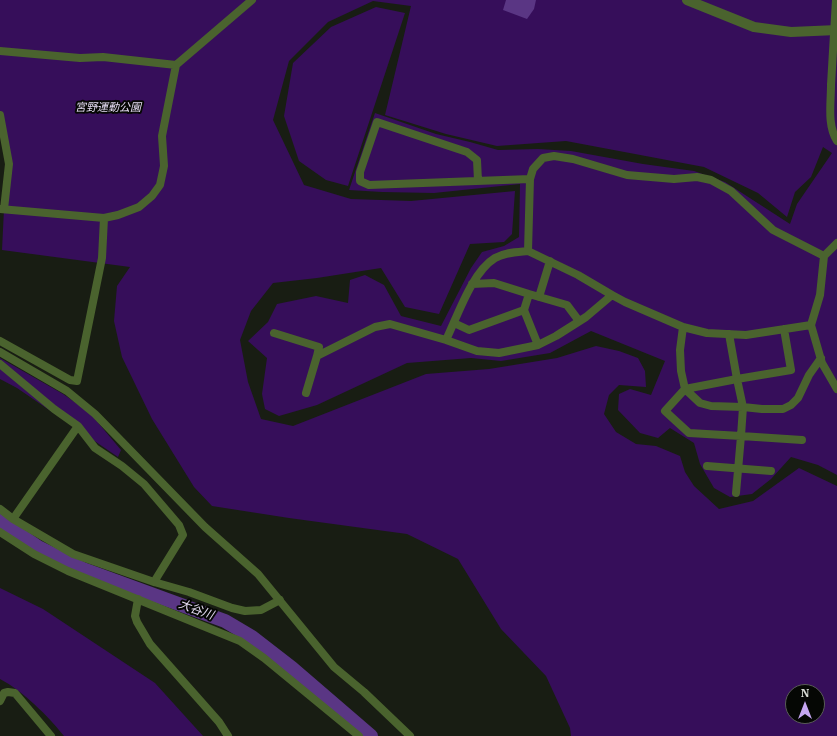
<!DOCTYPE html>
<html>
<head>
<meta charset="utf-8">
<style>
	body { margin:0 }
	#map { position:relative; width:837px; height:736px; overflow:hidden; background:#181d13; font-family:"IBM Plex Serif",serif }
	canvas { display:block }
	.north { position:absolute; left:785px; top:684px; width:40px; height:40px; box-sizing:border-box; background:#050704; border:1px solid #595c57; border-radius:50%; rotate:0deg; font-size:11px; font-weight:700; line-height:16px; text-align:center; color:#d7dbd4 }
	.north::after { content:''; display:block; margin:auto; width:14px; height:18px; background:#c5a7f1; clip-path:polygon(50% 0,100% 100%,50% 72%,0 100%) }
</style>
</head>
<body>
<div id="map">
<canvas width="837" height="736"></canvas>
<div class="north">N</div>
</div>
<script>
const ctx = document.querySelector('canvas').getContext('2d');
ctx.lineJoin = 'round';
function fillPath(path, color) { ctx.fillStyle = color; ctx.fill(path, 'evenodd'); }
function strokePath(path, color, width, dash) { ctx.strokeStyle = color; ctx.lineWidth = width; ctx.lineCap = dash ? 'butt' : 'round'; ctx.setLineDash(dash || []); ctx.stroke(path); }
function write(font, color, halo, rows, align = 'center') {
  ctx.font = font + ' "IBM Plex Serif","Noto Sans JP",serif'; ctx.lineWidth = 4; ctx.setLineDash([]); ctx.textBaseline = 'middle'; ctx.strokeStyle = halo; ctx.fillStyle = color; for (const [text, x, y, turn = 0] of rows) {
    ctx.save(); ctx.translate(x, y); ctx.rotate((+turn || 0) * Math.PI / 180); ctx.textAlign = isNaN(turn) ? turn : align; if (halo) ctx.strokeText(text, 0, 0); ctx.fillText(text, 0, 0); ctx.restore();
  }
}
fillPath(new Path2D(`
	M0 0H837V475L818 465 791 457 771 479 752 494 730 497 714 488 700 464 694 443 670 428 658 438 640 433 618 410 619 394 630 389 651 395 665 361 591 331 550 353 501 361 471 358 407 363 317 405 279 416 265 409 262 394 267 358 248 341 268 322 277 304 316 296 348 303 350 280 365 275 384 285 401 316 441 326 471 268 482 252 504 246 519 237 520 184 434 193 382 192 349 190 375 113 436 134 470 142 498 150 538 149 571 151 643 164 694 171 725 182 790 224 797 204 832 153 823 147 811 177 795 192 787 217 758 193 704 167 566 141 497 146 446 134 385 115 411 6 373 1 328 22 289 61 273 120 304 185 351 199 411 201 515 191 512 234 504 242 470 244 439 314 405 307 381 268 317 278 273 283 251 311 240 340 248 382 261 419 293 426 426 374 489 369 557 358 596 346 619 351 638 358 645 371 646 387 619 385 609 395 604 414 616 432 636 444 656 446 680 456 685 472 694 486 719 509 753 501 799 468 837 486V736H571L570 728 546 676 501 629 458 559 407 534 289 518 212 506 194 487 152 419 122 357 114 321 117 286 130 267 2 250 4 209 9 164 0 115ZM793 692H817V716H793Z
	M376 7 405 13 348 186 326 180 299 161 284 116 293 63 331 27Z
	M0 358 63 394 89 412 121 450 118 457 17 388 0 379Z
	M0 588 43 609 155 683 203 736H64C48 716 23 691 0 679Z`), '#360e5a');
fillPath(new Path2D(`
	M506 0H536L534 9 527 19 503 10Z`), '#5a3684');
strokePath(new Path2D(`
	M0 521 38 547 83 569 225 621 252 637 292 668 371 736`), '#5a3684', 14);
strokePath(new Path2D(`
	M0 51 80 58 103 57 176 65
	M831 85C831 103 827 125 837 141
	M0 115 9 164 4 209
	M478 181 477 160 467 152 377 122 360 172V181L369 185 530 179
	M0 209 104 218 118 215 139 207 152 196 160 185 164 166 162 136 176 65 252 0
	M837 243 824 256 820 295 811 325 822 363 837 389
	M472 284 494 283 529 294
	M612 295 578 275 528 251 530 179 533 169 543 158 554 156 573 159 627 175 674 179 697 177 711 180 731 191 773 230 824 256
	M539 297 550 261
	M524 310 538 345
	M454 323 469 330 524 310 529 294 567 305 579 321
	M683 327 680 350 681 371 685 389 737 379 729 334
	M784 329 791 370 737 379 743 407 741 436 689 433 665 411 685 389 700 403 711 406 743 407 762 409H783L791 405 798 398 809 375 821 358
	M274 333 319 347 317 356
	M446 340C458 315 472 272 495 258 505 252 517 252 528 251
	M0 341 70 380 77 381 102 258 104 218
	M0 352 67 391 95 414 205 527 258 574 334 667 364 692 410 736
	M0 364 54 409 78 426 95 448 122 466 144 484 179 525 183 535 154 582
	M306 393 317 356 375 327 390 324 446 340 477 351 499 353 538 345 556 336 586 317 612 295 625 302 683 327 707 333 746 335 811 325
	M707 466 771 471
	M736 493 741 436 802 440
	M0 509 13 519 73 554 154 582 189 592 232 608 245 611 261 610 280 600
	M13 519 78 426
	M0 532 34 554 68 571 240 641 264 658 359 736
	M138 599 135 616 137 622 150 644 219 722 228 736
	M0 701 4 693 8 692 15 693 51 736`), '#4a632e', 8);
strokePath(new Path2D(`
	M687 0 754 27 791 32 837 30`), '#4a632e', 10);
strokePath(new Path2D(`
	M831 85 836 0`), '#4a632e', 8);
write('italic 11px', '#e4dbf2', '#050704', [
	["宮野運動公園",108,108]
]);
write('italic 12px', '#e3daf1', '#050704', [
	["大谷川",196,610,20]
]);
</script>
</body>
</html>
